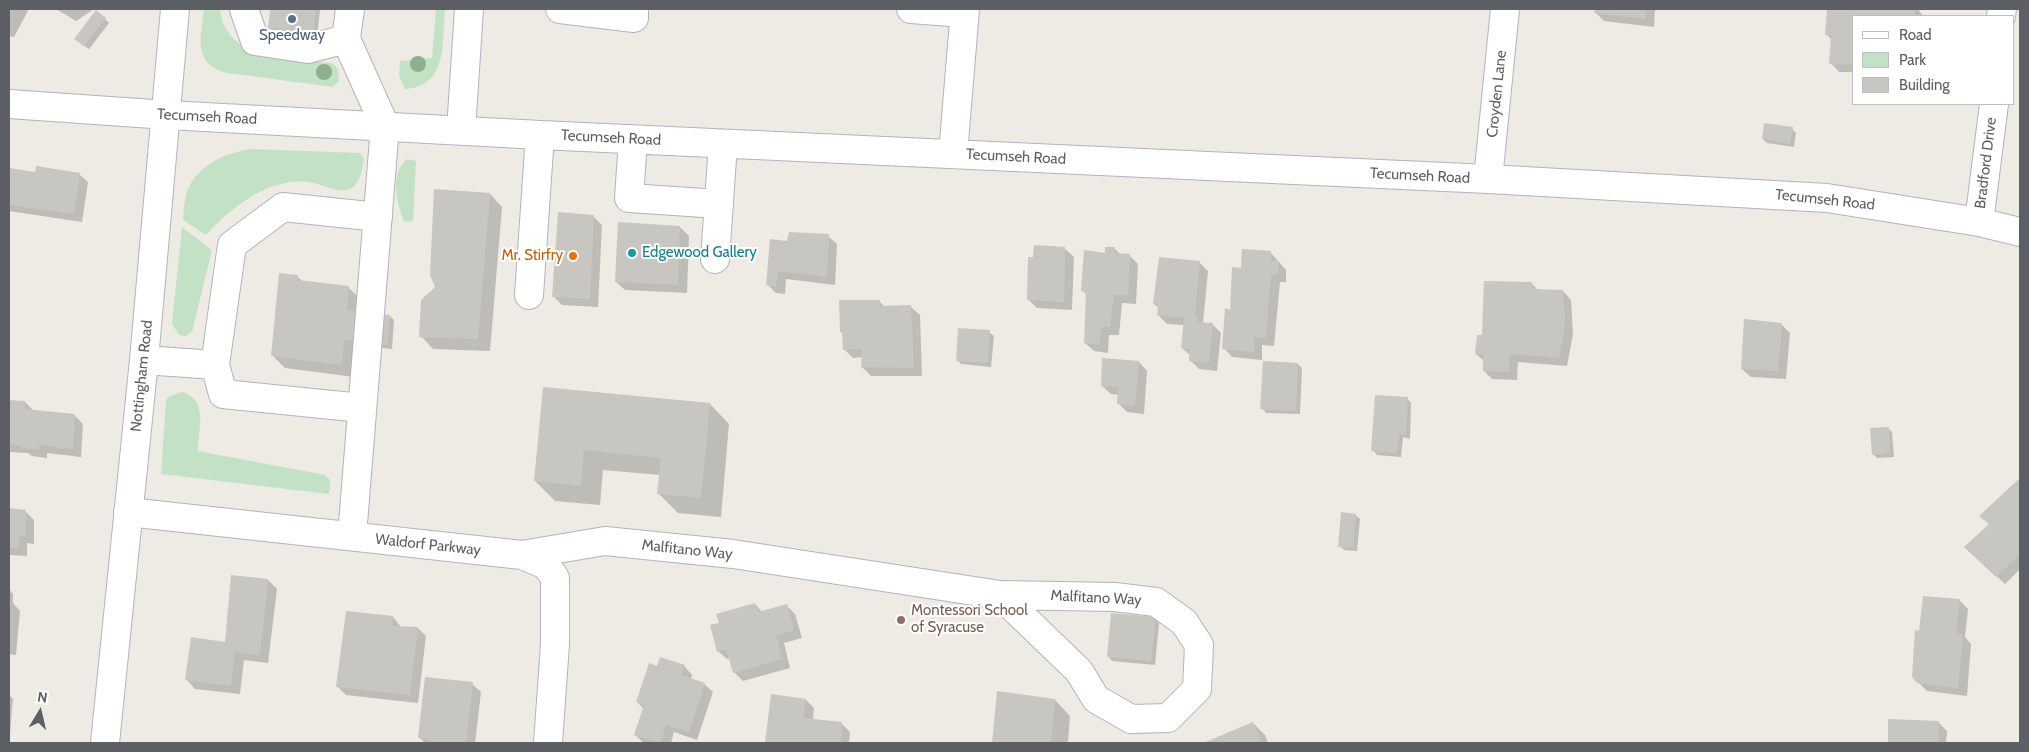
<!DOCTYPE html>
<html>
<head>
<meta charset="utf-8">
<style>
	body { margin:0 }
	#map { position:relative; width:2029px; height:752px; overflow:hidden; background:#edebe4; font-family:Cabin,sans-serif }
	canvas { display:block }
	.frame { position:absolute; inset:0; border:10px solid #5c5f63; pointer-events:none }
	.legend { position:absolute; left:1852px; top:15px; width:162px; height:90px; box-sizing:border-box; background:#fff; border:1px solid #bebfc1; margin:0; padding:6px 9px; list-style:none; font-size:15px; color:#5c5f63 }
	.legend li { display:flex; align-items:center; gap:10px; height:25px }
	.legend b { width:25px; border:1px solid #bebfc1 }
	.north { position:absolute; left:15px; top:687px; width:50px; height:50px; -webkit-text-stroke:4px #fff; paint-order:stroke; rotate:9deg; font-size:14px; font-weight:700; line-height:20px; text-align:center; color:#5c5f63 }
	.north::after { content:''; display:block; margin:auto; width:18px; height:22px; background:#5c5f63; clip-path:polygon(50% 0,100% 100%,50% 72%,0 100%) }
</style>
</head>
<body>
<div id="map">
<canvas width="2029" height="752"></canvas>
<div class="frame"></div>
<ul class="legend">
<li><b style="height:6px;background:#fff"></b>Road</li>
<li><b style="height:14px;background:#c3e2c5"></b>Park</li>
<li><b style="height:14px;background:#c8c6c1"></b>Building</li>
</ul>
<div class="north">N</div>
</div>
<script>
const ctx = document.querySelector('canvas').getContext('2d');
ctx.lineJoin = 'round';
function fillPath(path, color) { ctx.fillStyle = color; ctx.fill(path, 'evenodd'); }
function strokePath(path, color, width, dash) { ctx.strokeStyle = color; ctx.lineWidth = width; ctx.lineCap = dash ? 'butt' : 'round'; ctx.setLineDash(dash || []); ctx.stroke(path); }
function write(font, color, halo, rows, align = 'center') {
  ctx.font = font + ' Cabin,sans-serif'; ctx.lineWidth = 4; ctx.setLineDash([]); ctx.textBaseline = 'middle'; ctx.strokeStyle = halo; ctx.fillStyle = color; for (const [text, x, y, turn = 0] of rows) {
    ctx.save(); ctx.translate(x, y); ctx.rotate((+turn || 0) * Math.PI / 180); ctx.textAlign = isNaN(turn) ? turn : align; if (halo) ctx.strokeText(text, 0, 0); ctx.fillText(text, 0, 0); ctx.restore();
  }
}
fillPath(new Path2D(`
	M204 9H220C226 63 292 59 332 63L338 69 339 81 333 87 228 73C192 65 201 37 204 9Z
	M436 9H445C442 41 448 87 405 89L399 76 400 61 432 58Z
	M251 149 360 153 364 159C362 169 361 184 350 189 338 194 324 185 313 183 273 174 230 208 206 235L183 220C184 211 184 198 188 189 199 164 226 153 251 149Z
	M407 159 416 161 413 221 404 222C397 203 389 174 407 159Z
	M182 227 212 250 192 332 186 336 179 335 172 324Z
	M182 392C209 399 198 431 198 451L325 475 330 480 329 494 161 474 166 400 170 396Z`), '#c3e2c5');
fillPath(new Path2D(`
	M9 9H29L14 37 9 36Z
	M56 9H94L76 21Z
	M271 9H320L317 39 273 32 269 28Z
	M1596 9H1655L1654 27 1604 21 1596 13Z
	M1828 9H1918L1923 16H1853V72H1839L1831 63 1832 40 1826 34Z
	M105 19 109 23 89 49 80 43Z
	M1792 129 1796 133 1794 147 1767 143 1763 139Z
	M9 170 36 173 79 174 88 182 82 222 9 211Z
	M490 194 502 207 490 351 433 349 421 336 436 287Z
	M593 216 602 225 598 307 562 305 554 297Z
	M680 227 689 236 687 293 625 290 616 282Z
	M828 236 837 244 835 285 786 279 785 294 776 293 767 284 788 242Z
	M1114 248 1121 255H1129L1138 264 1136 304 1122 303 1119 335H1109L1108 353 1094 351 1085 343 1087 295 1082 290 1106 254Z
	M1065 249 1074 257 1072 310 1037 308 1029 300Z
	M1270 252 1286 270V282H1280L1274 346 1262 345V360L1232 357 1224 348 1242 269Z
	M1199 262 1208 271 1203 323 1212 324 1221 333 1217 371 1199 369 1190 360 1191 356 1182 348 1184 325 1167 324 1158 315 1159 308 1154 304Z
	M297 276 303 282 349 288 361 300 360 313 390 316 394 320 392 349 357 345 354 377 285 368 273 356Z
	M1531 283 1538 290 1563 291 1571 300 1573 334 1567 366 1518 362 1517 380 1492 379 1484 371V361L1476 354 1484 337Z
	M879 301 885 307H911L920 315 922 376H871L862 367 863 357 853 358 844 349Z
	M1781 324 1790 333 1786 379 1751 377 1742 369Z
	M989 332 994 336 991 367 961 364 957 360Z
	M1139 362 1147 371 1144 414 1127 412 1119 404V395L1111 394 1102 386Z
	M1298 364 1302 368 1300 414 1266 413 1262 408Z
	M544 388 710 404 729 424 721 517 678 513 658 493 660 475 603 470 600 505 555 501 535 481Z
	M1407 398 1411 403 1410 439 1403 437 1401 457 1377 455 1373 450Z
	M9 402H25L34 411 75 416 83 424 81 457 47 453V458L32 456 28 453 9 452Z
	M1888 428 1892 432 1894 457 1877 458 1873 454Z
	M2020 479V569L2005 584 1966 547 1990 525 1981 516Z
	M9 509 25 511 34 520V544L27 543V556L9 555Z
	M1355 515 1360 519 1357 551 1344 550 1340 546Z
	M232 576 268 580 277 589 268 663 244 660 240 694 195 689 187 680 226 643Z
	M9 589 13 594V603L20 611 16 655 9 654Z
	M1959 600 1968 609 1965 637 1971 644 1967 696 1927 691 1913 677 1920 632Z
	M755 604 762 612 787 606 795 614 802 638 784 643 790 668 743 681 734 672 730 658 727 659 718 651Z
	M347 613 393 617 401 627 418 628 426 636 418 703 346 695 337 686Z
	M1155 619 1159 623 1155 665 1112 661 1108 656Z
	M684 666 692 675 691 679 704 684 713 692 697 740 674 732 671 743H644L635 735 644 709 637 702 658 667Z
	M472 684 481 692 475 743H425L420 738Z
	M998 692 1055 700 1070 716 1068 743H993Z
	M9 695 13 699 10 734H9Z
	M772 695 806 700 814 708 813 721 841 723 850 732 849 743H767Z
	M1889 720 1938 722 1947 731 1946 743H1889Z
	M1253 723 1265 735 1268 743H1206Z`), '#0003');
fillPath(new Path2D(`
	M270 9H316L313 35 268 29Z
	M1595 9H1646V19L1594 13Z
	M1827 9H1915V16H1853V65L1829 64 1831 35H1825Z
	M96 10 106 18 84 46 74 39Z
	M1764 123 1793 127 1790 144 1762 139Z
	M36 166 80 173 74 214 9 205V168L35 172Z
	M434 189 490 193 478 339 419 337 421 300 435 287 430 275Z
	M558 212 594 215 590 299 552 297Z
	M618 222 680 226 678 285 615 282Z
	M789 232 829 234 827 277 778 271 776 287 766 285 770 239 787 241Z
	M1034 245 1065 247 1064 302 1027 300 1028 257H1033Z
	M1105 247H1115L1114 253 1130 254 1128 295H1114L1110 327H1101L1099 345 1084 343 1086 292 1081 291 1084 250 1105 253Z
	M1242 249 1271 251V261L1278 260V274H1271L1266 338 1254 337V352L1222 349 1225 308 1230 310 1232 267 1241 268Z
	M1159 257 1200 261 1195 315 1198 316 1197 322 1213 323 1209 363 1189 361 1190 349 1181 348 1184 318 1157 315 1158 304H1153Z
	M279 273 298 275V280L349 286 347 310 390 315 388 345 344 340 342 365 271 356Z
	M1484 281 1532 282V289L1563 290 1565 324 1559 358 1510 354 1509 372 1483 371V354H1475L1477 335H1482Z
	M839 300H880V306L911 305 914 368 861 367 862 349 843 350 842 333 840 332Z
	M1744 319 1782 323 1778 371 1741 369Z
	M958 328 990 330 988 363 956 361Z
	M1102 358 1139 361 1135 406 1117 404 1118 387 1101 386Z
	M1263 361 1298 363 1296 411 1260 409Z
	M543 387 710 403 701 498 657 494 661 458 584 450 581 486 534 481Z
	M1375 395 1408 397 1406 435 1399 434 1397 453 1371 451Z
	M9 400 25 401V409L75 414 73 449 39 445 38 450 22 448 21 445 9 444Z
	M1889 427 1890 453 1872 455 1870 428Z
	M2020 478V554L1996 577 1964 547 1989 524 1979 516Z
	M9 508 26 510V536L19 535V548H9Z
	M1341 512 1356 514 1353 548 1338 547Z
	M231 575 268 579 260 655 235 652 231 686 185 680 191 637 225 642Z
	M1923 596 1960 599 1956 633 1963 634 1958 688 1917 683 1912 677 1915 630 1919 631Z
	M755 603 758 612 787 604 794 630 776 635 782 659 733 673 726 649 717 652 710 625 719 623 716 614Z
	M346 611 393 616 392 626 418 627 410 695 336 687Z
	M1111 613 1156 617 1151 661 1107 657Z
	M660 657 685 665 681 675 705 683 689 732 666 725 660 743H658L634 735 644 705 636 702 649 663 657 666Z
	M425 677 473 682 466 743H430V740L418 738Z
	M997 691 1055 699 1051 743H992Z
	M771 694 806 699 804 718 842 722 841 743H765Z
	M1888 719 1939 721 1938 743H1888Z
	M1253 722 1262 743H1203Z`), '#c8c6c1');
const minor = new Path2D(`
	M244 9 255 41 308 49 346 39
	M350 9 346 39 385 126 352 536
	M560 9 634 18V9
	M911 9 964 13
	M2001 16 2002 9
	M9 104 167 115 540 135 1488 179 1827 198 1979 222 2020 232
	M461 130 469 9
	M633 140 629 198 719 204
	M953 154 965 9
	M1488 179 1505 9
	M1979 222 1994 104
	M715 259 723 144
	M529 295 540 135
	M144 360 215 365 232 245 283 207 378 217
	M215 365 223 394 362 408
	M128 512 522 555 546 565 555 578V644L548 743
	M522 555 605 541 733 554 1000 595 1115 597 1156 602 1184 622 1199 645 1197 689 1168 718 1131 719 1096 699 1079 671 1000 595
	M105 743 144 360 175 9`);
strokePath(minor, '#b1b4b8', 30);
strokePath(minor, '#fff', 28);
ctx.fillStyle = '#8db08d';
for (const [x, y] of [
	[418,64],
	[324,72]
]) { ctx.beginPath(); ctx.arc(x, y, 8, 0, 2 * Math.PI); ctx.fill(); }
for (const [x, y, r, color] of [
	[292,19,5,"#5c6f8a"],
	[632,253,5,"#0f9aa8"],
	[573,256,5,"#e8710a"],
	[901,620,5,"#8d6e63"]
]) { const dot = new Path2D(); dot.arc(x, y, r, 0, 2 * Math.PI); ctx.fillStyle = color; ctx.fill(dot); strokePath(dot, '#fff', 2); }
write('15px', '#4e5e75', '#fff', [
	["Speedway",292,36]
]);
write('15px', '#5c5f63', '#fff', [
	["Croyden Lane",1497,94,-84],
	["Tecumseh Road",207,117,3],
	["Tecumseh Road",611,138,3],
	["Tecumseh Road",1016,157,3],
	["Bradford Drive",1986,163,-83],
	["Tecumseh Road",1420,176,3],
	["Tecumseh Road",1825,200,6],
	["Nottingham Road",142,376,-84],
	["Waldorf Parkway",428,545,6],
	["Malfitano Way",687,550,6],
	["Malfitano Way",1096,598,3]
]);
write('15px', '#0d838f', '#fff', [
	["Edgewood Gallery",642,253]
], 'left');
write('15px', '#c56008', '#fff', [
	["Mr. Stirfry",563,256]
], 'right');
write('15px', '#785e54', '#fff', [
	["Montessori School",911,611],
	["of Syracuse",911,628]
], 'left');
</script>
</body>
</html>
